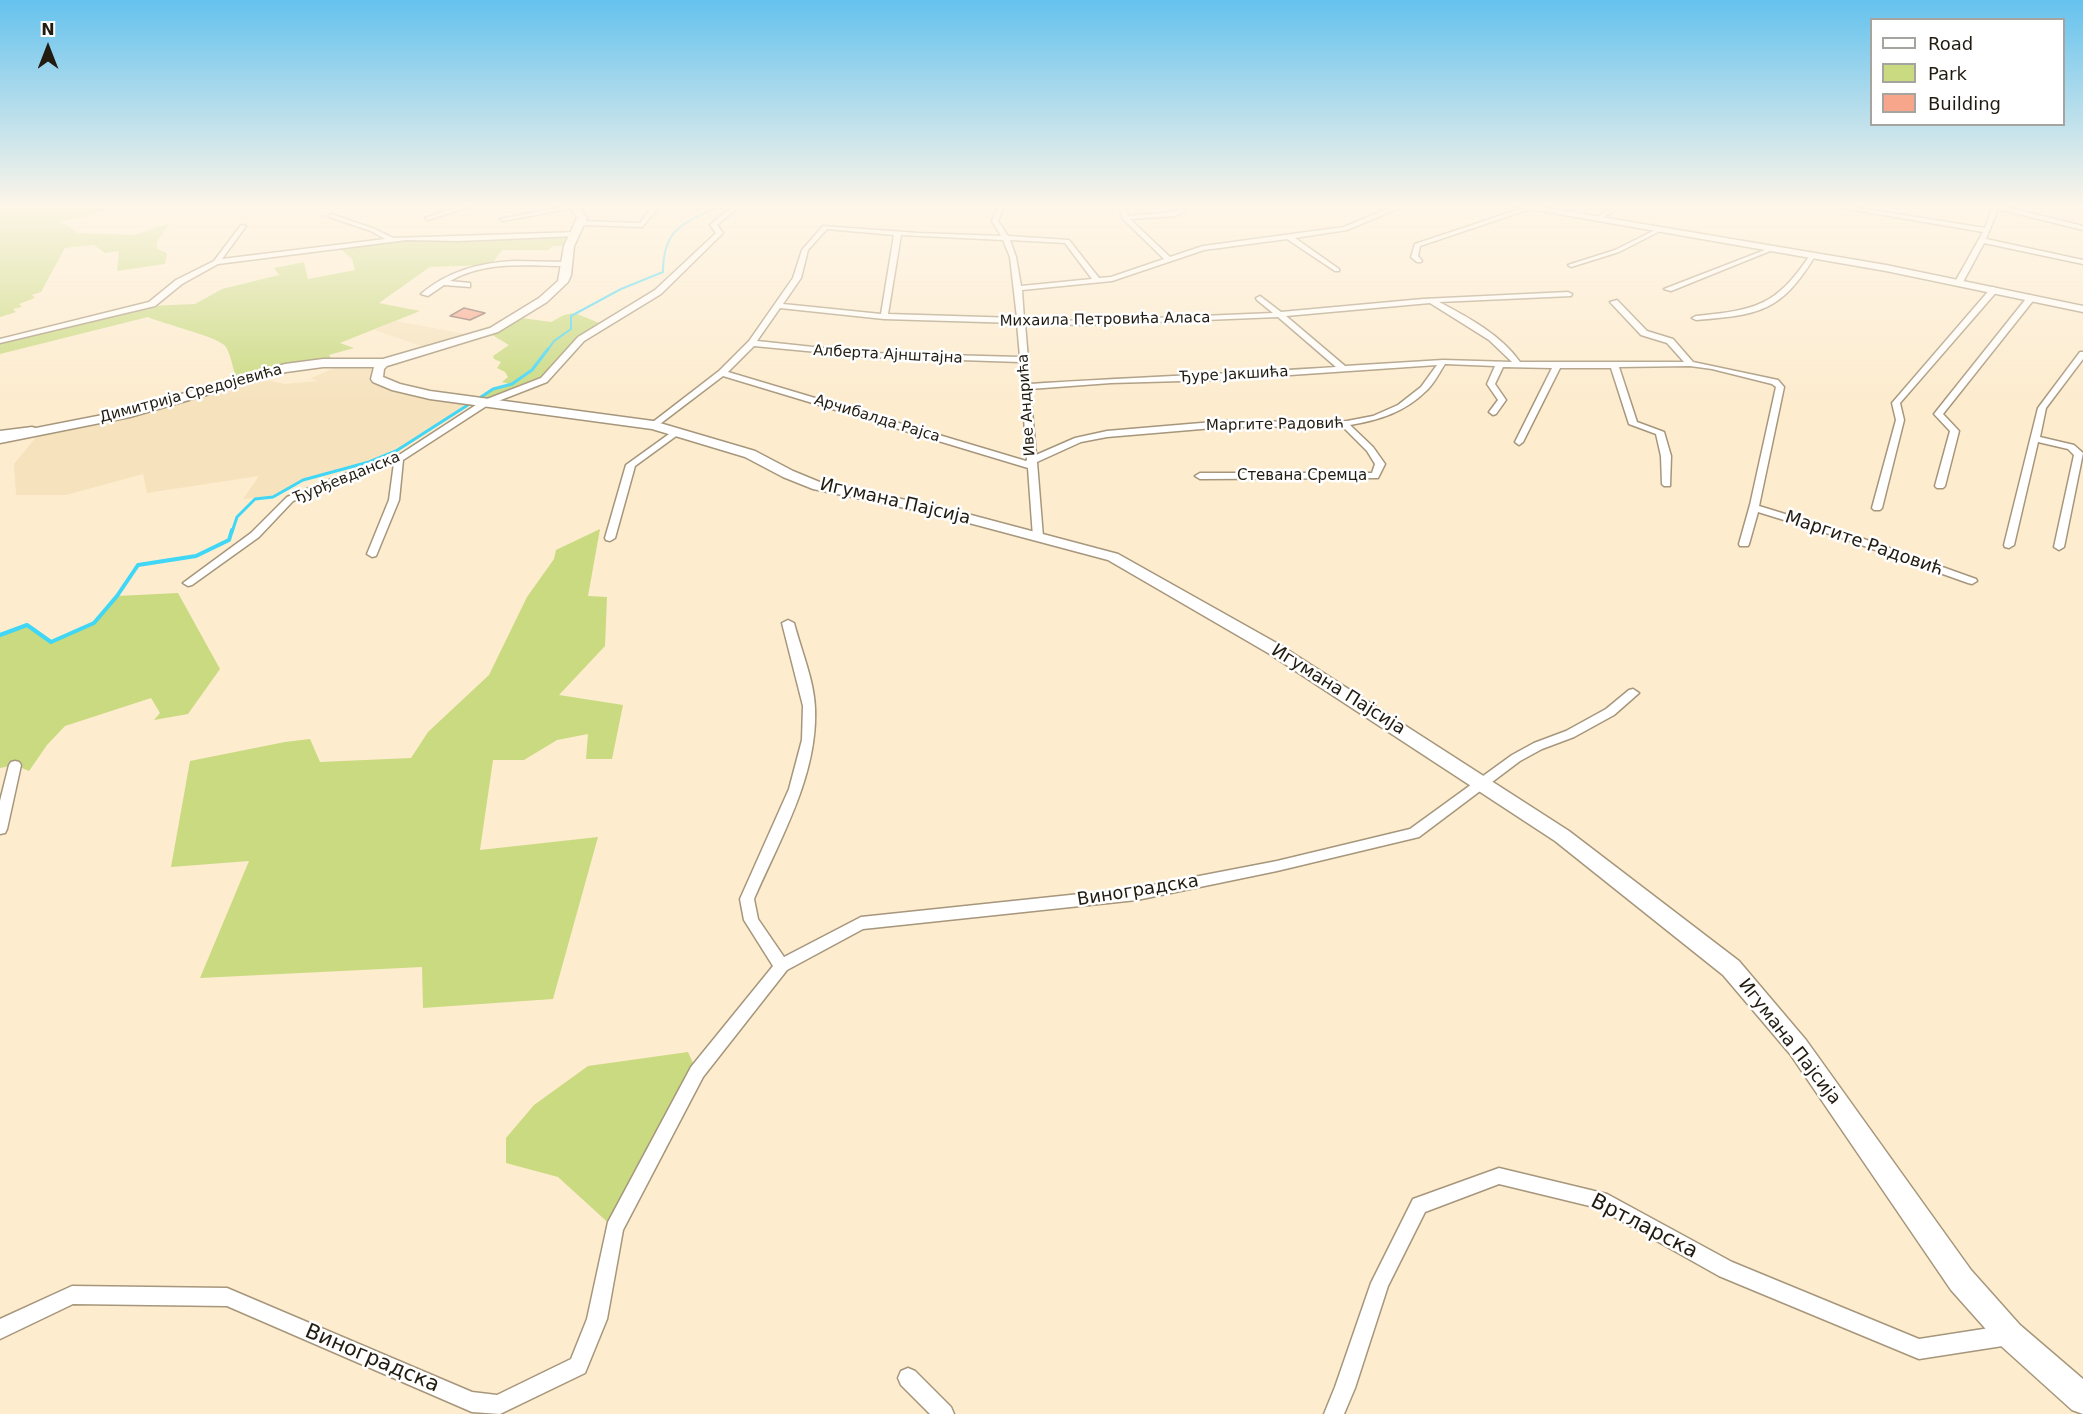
<!DOCTYPE html>
<html>
<head>
<meta charset="utf-8">
<style>
	body { margin:0 }
	#map { position:relative; width:2083px; height:1414px; overflow:hidden; background:#fdecce; font-family:"DejaVu Sans",sans-serif }
	canvas { display:block }
	.legend { position:absolute; left:1870px; top:18px; width:195px; height:108px; box-sizing:border-box; background:#fff; border:2px solid #a6a49f; margin:0; padding:8px 10px; list-style:none; font-size:18px; color:#211b10 }
	.legend li { display:flex; align-items:center; gap:12px; height:30px }
	.legend b { width:30px; border:2px solid #a6a49f }
	.north { position:absolute; left:18px; top:18px; width:60px; height:60px; -webkit-text-stroke:4px #fff; paint-order:stroke; rotate:0deg; font-size:16px; font-weight:700; line-height:24px; text-align:center; color:#211b10 }
	.north::after { content:''; display:block; margin:auto; width:21px; height:27px; background:#211b10; clip-path:polygon(50% 0,100% 100%,50% 72%,0 100%) }
</style>
</head>
<body>
<div id="map">
<canvas width="2083" height="1414"></canvas>
<ul class="legend">
<li><b style="height:8px;background:#fff"></b>Road</li>
<li><b style="height:16px;background:#c9da81"></b>Park</li>
<li><b style="height:16px;background:#f7a68c"></b>Building</li>
</ul>
<div class="north">N</div>
</div>
<script>
const ctx = document.querySelector('canvas').getContext('2d');
ctx.lineJoin = 'round';
function fillPath(path, color) { ctx.fillStyle = color; ctx.fill(path, 'evenodd'); }
function strokePath(path, color, width, dash) { ctx.strokeStyle = color; ctx.lineWidth = width; ctx.lineCap = dash ? 'butt' : 'round'; ctx.setLineDash(dash || []); ctx.stroke(path); }
function write(font, color, halo, rows, align = 'center') {
  ctx.font = font + ' "DejaVu Sans",sans-serif'; ctx.lineWidth = 5; ctx.setLineDash([]); ctx.textBaseline = 'middle'; ctx.strokeStyle = halo; ctx.fillStyle = color; for (const [text, x, y, turn = 0] of rows) {
    ctx.save(); ctx.translate(x, y); ctx.rotate((+turn || 0) * Math.PI / 180); ctx.textAlign = isNaN(turn) ? turn : align; if (halo) ctx.strokeText(text, 0, 0); ctx.fillText(text, 0, 0); ctx.restore();
  }
}
fillPath(new Path2D(`
	M396 321 476 336 433 350 374 330Z
	M383 363 380 382 474 401 396 451 369 462 303 480 273 497 243 499 259 476 147 493 143 474 66 495H16L14 464 42 430 70 425 254 377 285 384 317 381 311 378 337 367Z`), '#f6e2bd');
fillPath(new Path2D(`
	M0 206H126L61 222 79 233 134 235 170 223 157 242V249L167 253 165 264 117 271 119 251 105 253 94 245 65 248 41 292 32 295 35 298 19 304 22 307 13 309 16 312 0 317Z
	M577 234 569 246H553L548 250H502L491 265 430 267 379 303 420 311 340 343 354 348 329 355 334 363 312 364 243 380 236 378C233 368 231 356 226 347 220 337 163 324 148 317L0 354V341L148 306 195 304 222 289 279 275 274 268 304 262 308 279 355 270 352 259 337 246 391 239Z
	M575 313 604 325 581 339 544 380 485 403 479 398 493 389 510 384 502 382 508 377 505 372 497 368 501 362 494 359 493 356 509 345 487 332 515 317 551 322 564 315Z
	M600 529 588 596 607 597 605 646 559 695 623 705 612 759H586L588 734 557 740 524 760H493L480 850 598 837 553 999 423 1008 422 967 200 978 249 861 171 867 190 761 285 742 310 739 320 762 411 758 428 732 489 675 527 597 554 559 556 550Z
	M178 593 220 669 188 714 154 720 160 713 151 698 65 726 47 745 29 771 15 765 0 768V635L27 625 51 642 94 623 117 596Z
	M688 1052 697 1072 614 1228 558 1177 506 1163V1138L534 1105 588 1066Z`), '#c9da81');
strokePath(new Path2D(`
	M547 351 554 341 571 329V316L621 289 663 272C663 228 684 223 719 206`), '#40d6f6', 2);
strokePath(new Path2D(`
	M478 399 493 389 512 384 532 370 548 349
	M232 532 237 517 255 499 273 497 303 480 369 462 396 451 471 403`), '#40d6f6', 3);
strokePath(new Path2D(`
	M0 635 27 625 51 642 94 623 117 596 138 565 196 556 229 540 232 530`), '#40d6f6', 4);
const building = new Path2D(`
	M464 308 485 313 470 320 450 316Z`);
fillPath(building, '#f7a68c');
strokePath(building, '#8b6c62', 1.5);
const street = new Path2D(`
	M461 206H472L428 220 425 218Z
	M567 206 578 207 503 221 500 219Z
	M653 206H660L642 227 581 225 578 223 581 221 640 223Z
	M733 206H740L717 225 723 233 722 234 661 294 584 341 547 382 488 405 403 460 399 500 376 556 372 557 367 554 389 500 394 463 368 471 293 501 259 537 192 585 188 586 183 583 251 533 287 497 362 467 396 457 482 401 541 378 578 337 655 290 716 233 710 225Z
	M998 206H1004L998 221 1008 236 1069 240 1099 278 1111 277 1164 259 1123 219 1119 206H1125L1128 216 1174 212 1178 210 1180 206H1186L1183 212 1175 216 1130 219 1170 257 1203 246 1344 227 1394 206H1404L1347 230 1295 238 1339 269V271H1335L1287 239 1204 250 1112 281 1022 290 1024 319 1083 321 1273 313 1257 300 1256 298 1260 296 1281 312 1423 299 1568 292 1572 294 1571 296 1439 302C1468 317 1501 335 1520 362H1684L1667 343 1641 335 1610 302 1617 300 1647 331 1673 339 1693 362 1778 380 1784 387 1759 506 1847 533 1976 579 1977 581 1972 584 1968 583 1839 537 1758 512 1749 544 1748 546H1740L1739 544 1750 505 1776 387 1772 384 1712 369 1690 366 1619 367 1637 422 1664 432 1671 456 1670 486H1664L1662 484 1661 456 1656 434 1629 424 1611 368H1560L1523 442 1519 445 1515 442 1552 368 1503 367 1495 384 1506 400 1496 414 1493 415 1489 412 1498 400 1487 384 1495 366 1445 364C1439 373 1434 384 1426 391 1405 412 1379 420 1350 425L1373 447 1385 464 1378 478 1200 479 1195 476 1200 473H1372L1375 464 1367 451 1342 426 1225 427 1107 437 1081 442 1037 462 1043 537 1038 540 1033 537 1028 468 723 376 656 427 649 425 719 371 749 341 793 278 802 250 823 226 918 233 1001 236 992 221ZM827 229 894 235 881 314 783 304 801 278 808 250ZM901 235 1003 240 1010 257 1017 318 888 314ZM1010 240 1065 243 1092 279 1021 286 1016 257ZM1430 303 1489 340 1512 362 1443 360 1345 366 1286 316ZM780 308 884 319 1017 323 1020 357 870 353 757 341ZM1278 317 1336 367C1234 374 1132 377 1030 384L1025 323 1083 325ZM754 346 870 357 1020 362 1027 460 1026 461 728 372ZM1437 365 1421 387 1398 405 1373 416 1347 421 1317 422 1225 421 1107 431 1075 438 1036 455 1030 389 1111 383 1217 380Z
	M1529 206 1530 209 1420 246 1418 256 1422 261 1421 262H1417L1411 257 1415 244Z
	M1615 206H1623L1597 221 1592 220Z
	M1847 206 1985 228 1993 206H2002L2083 226V230L1998 209 1986 239 2083 260V264L1984 243 1963 282 1959 284 1955 282 1983 232 1836 207Z
	M331 214 375 229 393 238 577 232 580 234 577 236 458 241 407 240 218 264 182 284 155 306 0 343V339L149 302 176 280 214 261 241 225 246 226 222 259 385 239 371 231 329 217 328 216Z
	M1657 229 1662 230 1619 252 1571 267 1568 265 1615 250Z
	M1770 248 1775 249 1671 291 1664 289Z
	M1812 254 1815 256C1781 312 1759 315 1696 320L1692 318 1696 316C1756 310 1776 306 1810 255Z
	M513 261 567 262 570 264 567 266C527 266 486 260 450 281L470 283V287L444 285 428 296 421 294C448 271 479 263 513 261Z
	M1992 287 1999 289 1900 403 1904 420 1882 508 1880 510H1874L1872 508 1896 420 1892 403Z
	M2029 295 2036 297 1943 414 1959 431 1945 486 1943 488H1937L1935 486 1950 431 1934 414Z
	M2080 352H2083V359L2046 408 2040 437 2074 445 2083 453 2064 547 2059 550 2054 547 2074 455 2068 449 2038 442 2014 545 2009 548 2005 547 2004 545 2038 408Z
	M32 427 35 428V432L0 437V431Z
	M676 429 679 430V434L635 466 615 538 610 541 606 540 605 538 626 465Z
	M788 620 794 623C801 650 814 680 815 708 818 775 780 839 754 899L758 919 784 957 861 917 1137 888 1277 861 1410 829 1512 755 1534 743 1566 731 1606 709 1629 690 1633 689 1639 693 1614 715 1574 737 1542 749 1520 761 1419 837 1277 871 1137 900 863 929 787 970 703 1077 623 1230 607 1319 585 1373 500 1414 472 1412 227 1306 73 1304 0 1339V1319L72 1286 227 1288 472 1392 497 1395 571 1359 587 1319 608 1222 691 1067 773 966 744 920 740 899 789 789 802 740 803 706 782 623Z
	M15 761 19 762 21 765 7 829 5 833 0 834V801L9 765 11 762Z
	M1499 1168 1607 1194 1732 1262 1919 1339 2009 1325 2016 1328 2019 1335 2016 1342 2009 1345 1919 1359 1719 1276 1598 1208 1499 1184 1425 1212 1388 1286 1355 1388 1344 1414H1324L1335 1387 1371 1283 1413 1199Z
	M908 1368 915 1371 951 1407 954 1414H930L901 1385 898 1378 901 1371Z`);
const secondary = new Path2D(`
	M570 206H579L587 218 574 246 571 275 568 282 547 302 498 332 387 366 384 369 383 377 400 384 430 391 653 421 755 451 793 471 822 483 941 507 1118 554 1280 645 1569 831 1739 961 1806 1040 1971 1270 2020 1325 2083 1379V1414L2072 1410 2000 1345 1951 1290 1790 1054 1723 975 1555 841 1268 653 1108 560 939 515 813 489 783 477 745 457 652 429 430 399 392 390 373 382 371 379 374 367H323L286 372 130 417 0 443V435L123 411 285 364 323 359H383L490 328 539 298 558 281 564 246 577 218Z
	M1512 206H1536L1886 265 2083 306V312L1886 271Z`);
strokePath(street, '#a6967b', 3);
strokePath(secondary, '#a6967b', 3);
fillPath(street, '#fff');
fillPath(secondary, '#fff');
const sky = ctx.createLinearGradient(0, 0, 0, 404);
sky.addColorStop(0, '#65c2ee');
sky.addColorStop(0.51, '#fef6e9');
sky.addColorStop(1, '#fef6e900');
ctx.fillStyle = sky;
ctx.fillRect(0, 0, 2083, 404);
write('15px', '#211b10', '#fff', [
	["Михаила Петровића Аласа",1105,320,-1],
	["Алберта Ајнштајна",888,355,3],
	["Ђуре Јакшића",1234,375,-3],
	["Димитрија Средојевића",191,394,-15],
	["Иве Андрића",1027,405,-94],
	["Арчибалда Рајса",877,419,17],
	["Маргите Радовић",1275,425,-1],
	["Стевана Сремца",1302,476],
	["Ђурђевданска",347,478,-22]
]);
write('18px', '#211b10', '#fff', [
	["Игумана Пајсија",895,502,13],
	["Маргите Радовић",1864,544,19],
	["Игумана Пајсија",1338,690,32],
	["Виноградска",1138,891,-9],
	["Игумана Пајсија",1789,1042,52]
]);
write('21px', '#211b10', '#fff', [
	["Вртларска",1644,1227,27],
	["Виноградска",372,1359,23]
]);
</script>
</body>
</html>
